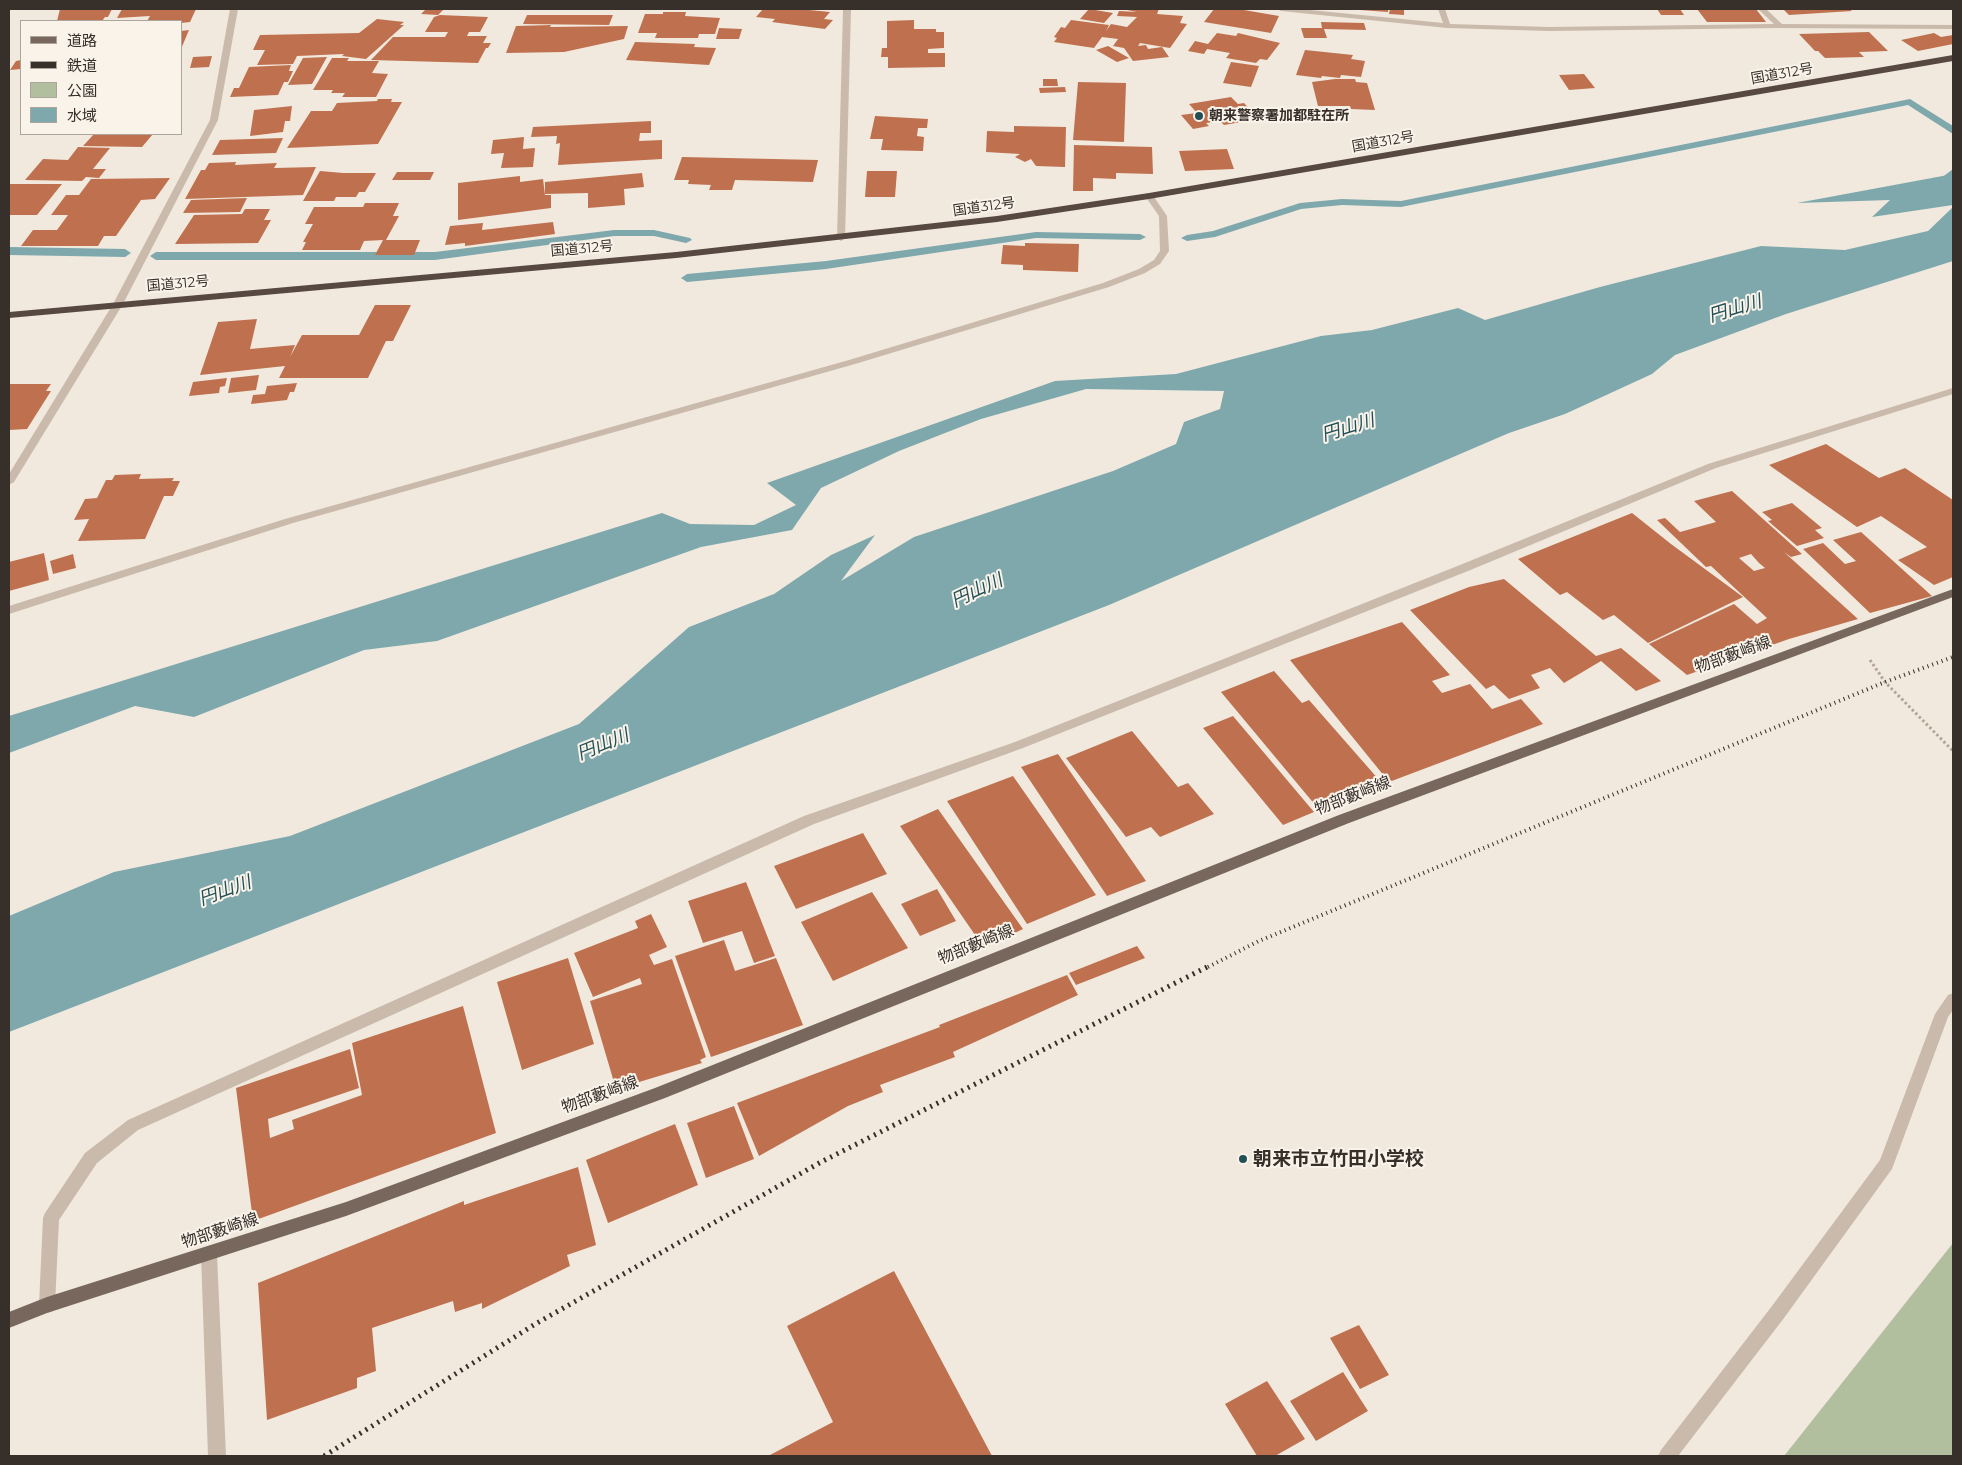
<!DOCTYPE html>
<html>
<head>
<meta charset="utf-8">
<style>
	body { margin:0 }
	#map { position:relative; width:1962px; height:1465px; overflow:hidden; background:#f1e9de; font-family:Montserrat,"Noto Sans JP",sans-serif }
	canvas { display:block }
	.frame { position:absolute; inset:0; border:10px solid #372f2a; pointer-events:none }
	.legend { position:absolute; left:20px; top:20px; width:162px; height:115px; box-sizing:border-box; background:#f9f3ea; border:1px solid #aba59d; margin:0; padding:6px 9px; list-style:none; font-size:15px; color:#372f2a }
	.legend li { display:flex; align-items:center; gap:10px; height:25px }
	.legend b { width:25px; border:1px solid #aba59d }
</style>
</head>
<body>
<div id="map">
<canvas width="1962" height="1465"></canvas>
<div class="frame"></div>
<ul class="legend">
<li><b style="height:6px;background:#78675c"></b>道路</li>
<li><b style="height:6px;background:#372f2a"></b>鉄道</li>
<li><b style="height:14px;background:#b2bf9f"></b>公園</li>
<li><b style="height:14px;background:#7fa8ad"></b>水域</li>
</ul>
</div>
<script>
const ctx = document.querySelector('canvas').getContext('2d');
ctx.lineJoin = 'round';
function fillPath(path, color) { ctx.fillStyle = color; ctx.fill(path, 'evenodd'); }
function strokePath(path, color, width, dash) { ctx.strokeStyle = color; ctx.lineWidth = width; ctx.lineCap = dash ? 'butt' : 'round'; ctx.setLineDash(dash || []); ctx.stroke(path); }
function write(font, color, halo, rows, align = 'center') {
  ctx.font = font + ' Montserrat,"Noto Sans JP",sans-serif'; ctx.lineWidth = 4; ctx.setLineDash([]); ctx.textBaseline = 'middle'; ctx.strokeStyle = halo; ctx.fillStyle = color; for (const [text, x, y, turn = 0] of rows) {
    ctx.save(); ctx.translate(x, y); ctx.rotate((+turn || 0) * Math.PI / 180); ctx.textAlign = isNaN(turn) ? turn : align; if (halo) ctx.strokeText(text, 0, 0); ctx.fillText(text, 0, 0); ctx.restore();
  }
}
fillPath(new Path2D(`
	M1953 1243V1456H1784Z`), '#b2bf9f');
fillPath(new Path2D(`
	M1948 175 1953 177V205L1872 217 1890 200 1797 203Z
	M1953 207V261L1786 314 1675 355 1652 374 1565 414 1509 433 1109 605 9 1032V916L114 872 290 836 579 724 689 627 774 594 831 555 875 535 841 581 914 537 1113 471 1176 444 1184 422 1220 409 1224 391 1086 389 981 419 899 451 821 488 792 530 701 547 437 641 364 650 194 717 135 706 9 753V716L662 513 690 524 754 525 796 505 767 483 1055 381 1176 374 1321 336 1372 330 1458 308 1485 320 1600 287 1761 246 1845 250 1928 231Z`), '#7fa8ad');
fillPath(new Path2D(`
	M1910 99 1953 126V134L1908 105 1401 207 1342 205 1301 209 1215 237 1187 241 1181 238 1187 235 1213 231 1300 203 1342 199 1401 201Z
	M1953 169V177L1945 185 1953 189V197L1932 185Z
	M614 230H654L690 238 692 240 686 243 654 236H614L435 260H156L150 256 156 252H435Z
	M1036 232 1140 234 1146 237 1140 240 1036 238 826 269 687 282 681 278 687 274 826 261Z
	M9 247 125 249 131 253 125 257 9 255Z`), '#7fa8ad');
fillPath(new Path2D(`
	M60 9H112L108 17H105L102 21H57Z
	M122 9H196L190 22 181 23 147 21 150 16 117 18Z
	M426 9H444L438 15 421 14Z
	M763 9H799L830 12 824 19 833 20 825 29 772 22 775 19 756 17Z
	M1089 9 1113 13 1104 23 1080 19Z
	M1122 9H1159L1157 14 1183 16 1180 23 1187 24 1170 48 1140 43 1138 46 1146 45 1148 49 1162 47 1169 57 1133 61 1124 48 1113 46 1118 39 1102 37 1094 48 1054 42 1057 38 1054 37 1061 27 1065 28 1071 20 1109 25 1106 31 1111 24 1127 27 1137 17 1117 16 1119 11 1137 12Z
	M1214 9 1244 10 1279 16 1271 33 1204 22Z
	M1361 9H1388V12L1360 10Z
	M1390 9H1404V15L1389 14Z
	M1657 9H1680L1684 15H1661Z
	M1697 9H1756L1766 22H1707Z
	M1783 9H1849L1852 11 1789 15Z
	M663 12H686L685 16 720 18 715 34H699L698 38H655L657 33H638L645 14H663Z
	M440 15 488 17 480 32H469L467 36H487L483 43H491L488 48H486L478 63 371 60 393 37H445L448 32H425L434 17Z
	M527 15H613L609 25 523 24Z
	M377 19 404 22 400 25H404L366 59 342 56 344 54 297 56 293 64 257 65 265 50H253L260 35 359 33Z
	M914 20V29H936V32H944V48L928 49V53H945V67L888 68V57H881L882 48H887V21Z
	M1321 22 1364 23 1366 30 1324 29 1327 38H1304L1301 28H1322Z
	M551 25 550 27 628 26 624 39 564 52 506 53 516 26Z
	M719 28 742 29 739 39H716Z
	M189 30 181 49V31Z
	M1869 32 1888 51 1859 52 1864 57 1825 58 1818 51H1815L1799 34Z
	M1217 33 1236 36 1238 33 1280 43 1267 60 1260 59 1256 63 1226 58 1230 53 1207 49 1204 54 1188 51 1195 41 1208 44Z
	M1934 33 1941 37 1953 35V44L1918 51 1901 40Z
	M635 42 695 44 694 47 716 48 709 65 626 60Z
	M1108 46 1129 58 1117 62 1096 50Z
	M1305 50 1353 55 1351 59 1365 61 1361 77 1341 75 1340 78 1322 76 1321 78 1296 75Z
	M212 56 209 67 190 68 193 57Z
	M327 57 312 84 288 85 303 58Z
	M332 58H349L347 61H379L372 73 388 74 376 97H342L345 93H331L333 90H313Z
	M21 60V69L10 70 16 61Z
	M1231 62 1259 66 1251 87 1223 83Z
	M291 65 289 71H293L288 82H284L278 95 230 97 234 88H239L249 67Z
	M1584 74 1595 88 1569 90 1559 75Z
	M1043 79H1057L1058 86H1043Z
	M1335 79H1355L1356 82 1367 83 1375 110 1351 109 1350 106H1318L1312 82Z
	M1078 82 1126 83 1124 142 1073 140Z
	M1065 87 1066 92 1040 93 1039 88Z
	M1231 97 1238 104 1244 103 1259 119 1224 125 1220 121 1206 123 1209 126 1193 129 1181 115 1197 113 1189 104Z
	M378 99H392L391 102H402L378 144 287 148 311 111H332L337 103 377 101Z
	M292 106 290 121H285L283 132 250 136 254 110Z
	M875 116 928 119 927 128H918L917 136 924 137 923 151 881 150 883 139H870Z
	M651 121V133H640L639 141 662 140V159L558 165 560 143 556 144 557 136 531 137 533 127Z
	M1014 126 1066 127 1065 167 1036 166 1031 159 1025 162 1015 157 1020 154 986 152 987 131 1014 132Z
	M94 134H153L142 147 83 146Z
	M524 137 523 149 535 148 533 167 501 168 504 153 491 154 493 140Z
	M283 138 276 153 212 155 220 140Z
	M1074 145 1152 147 1153 174 1116 173V179L1093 178V191H1073Z
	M78 147 110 148 93 169H106L99 178 86 177 82 181 25 180 43 159 68 160Z
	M1227 149 1234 169 1185 171 1179 151Z
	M682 157 818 160 813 182 735 180 732 190H709L711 185 688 184 689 180H674Z
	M236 162 235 165 277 163 274 168 316 167 303 195 185 199 201 170H205L209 163Z
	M320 171 343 173H376L365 192H359L356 197H336L334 201H303Z
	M867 171H897L895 197H865Z
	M397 172H434L430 180H392Z
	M642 173 644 187 624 189 625 205 588 208V193L545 194V182Z
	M520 176V182L543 179 545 195H551V208L458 220V183Z
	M170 178 155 199 141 200 116 236H104L98 246H21L33 230H57L68 215H51L66 195H79L91 179Z
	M9 184H62L37 215H9Z
	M247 198 240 212 183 213 191 200Z
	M365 203H399L393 216H399L386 240H420L414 255H375L383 240 364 241 360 250H302L306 242H303L313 224H305L314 207H363Z
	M245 209H270L264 220H271L258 243 175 244 194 215 242 214Z
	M553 222 555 234 465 246V243L445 245 450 226 483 223 482 230Z
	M1025 243 1079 244 1078 272 1023 270V265L1001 264 1003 245 1025 246Z
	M375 305H411L393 341H386L368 378H279L285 366 200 375 218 322 257 319 250 349 295 345 290 357 302 335H359Z
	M259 375 256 390 228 393 231 378Z
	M227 378 225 386 220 387 219 393 189 396 193 382Z
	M297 383 294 392H290L287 400 251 404 253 395 265 394 267 386Z
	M9 384H51L46 391H51L27 429 9 430Z
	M1826 444 1879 478 1905 468 1953 500V577L1934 585 1898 560 1927 547 1881 516 1857 527 1769 465Z
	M141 474 139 479 174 478 172 481H180L173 496H164L145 539 78 541 89 519 74 520 85 499 97 498 106 480H112L115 475Z
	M1732 491 1802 554 1791 557 1784 552 1858 619 1789 639 1687 675 1649 644 1734 604 1757 624 1767 618 1711 566 1706 567 1657 520 1665 518 1680 532 1716 522 1694 501ZM1751 554 1759 563 1765 568 1754 571 1739 558Z
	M1792 503 1822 528 1815 530 1824 538 1797 546 1768 521 1772 520 1762 512Z
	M1632 513 1671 544 1743 597 1648 643 1614 615 1603 620 1567 592 1560 595 1518 559Z
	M1861 532 1932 596 1870 613 1803 549 1823 543 1845 564 1856 561 1833 540Z
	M44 553 49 580 9 591V562Z
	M73 554 76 568 53 574 50 561Z
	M1504 579 1596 656 1621 648 1661 681 1636 691 1601 661 1564 683 1550 668 1531 675 1540 688 1509 699 1494 685 1486 689 1410 610 1469 587Z
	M1402 622 1450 675 1432 681 1442 693 1470 684 1492 709 1521 699 1543 724 1389 782 1290 660Z
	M1274 671 1302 703 1309 700 1380 781 1316 806 1221 692Z
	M1233 716 1314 812 1283 825 1203 728Z
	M1132 731 1178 787 1188 783 1214 814 1160 837 1151 827 1126 837 1066 758Z
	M1058 754 1146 881 1107 896 1021 767Z
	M1013 776 1096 895 1027 924 947 801Z
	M938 809 1023 929 984 948 900 826Z
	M863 833 887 874 796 909 774 866Z
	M746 882 775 956 754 963 742 931 703 943 688 901Z
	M937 889 956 921 920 936 901 904Z
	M872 892 908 948 833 981 801 922Z
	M651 914 667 947 649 955 654 965 672 959 706 1057 700 1060 702 1063 616 1089 590 1001 642 984 640 978 593 997 574 953 638 928 635 921Z
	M724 940 735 971 776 958 803 1025 711 1057 675 956Z
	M1137 946 1145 958 1076 985 1069 973Z
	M568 958 594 1044 522 1070 497 982Z
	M1067 975 1078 995 953 1052 955 1057 880 1085 883 1092 848 1106 759 1156 737 1103 940 1027 939 1025Z
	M463 1006 496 1133 253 1221 236 1088 350 1049 359 1088 268 1119 270 1138 294 1129 292 1120 362 1095 352 1043Z
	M734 1106 754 1159 706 1178 687 1123Z
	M675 1124 698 1185 608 1223 586 1160Z
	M578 1167 596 1245 567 1255 570 1266 482 1309V1303L455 1312 453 1301 372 1328 376 1371 357 1378V1388L267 1420 258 1283 464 1201V1205Z
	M894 1271 992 1456H768L833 1422 787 1326Z
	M1359 1325 1389 1375 1360 1389 1330 1338Z
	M1343 1372 1368 1411 1316 1441 1290 1401Z
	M1267 1381 1305 1439 1275 1456H1257L1225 1404Z`), '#bf714f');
strokePath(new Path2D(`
	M1870 660 1885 682 1953 751`), '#b4a495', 3, [2.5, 2.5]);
fillPath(new Path2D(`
	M230 9H238L218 120 123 304 14 482 9 485V474L113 304 210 120Z
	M843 9H851L845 238 841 241 837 238Z
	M1277 9H1300L1443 23 1438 9H1445L1450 24 1549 27 1774 24 1758 9H1766L1782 24 1953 25V29L1780 28 1549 31 1447 28 1281 11Z
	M1149 193 1152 194 1167 216 1169 251 1160 264 1145 273 1109 287 855 364 293 523 9 614V606L285 519 849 360 1103 283 1139 269 1154 260 1160 251 1159 216 1145 196Z
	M1953 388V394L1716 468 1468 571 1023 748 814 824 138 1130 97 1163 59 1220 55 1305 53 1311 47 1313 41 1311 39 1305 43 1218 45 1213 85 1153 128 1120 804 816 1015 742 1460 565 1708 464Z
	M1953 993V1010L1948 1017 1892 1169 1784 1318 1678 1456H1658L1661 1450 1772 1306 1880 1160 1935 1014 1948 995Z
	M209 1247 215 1250 217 1255 226 1456H208L201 1255 203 1250Z`), '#c9baab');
fillPath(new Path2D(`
	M1953 589V597L1349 823 665 1098 346 1216 47 1313 9 1328V1312L47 1297 346 1202 655 1088 1339 815Z`), '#78675c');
fillPath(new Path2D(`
	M1953 55V61L1149 199 997 222 676 258 9 318V312L676 252 997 216 1149 193Z`), '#574941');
strokePath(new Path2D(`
	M1208 967 1259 941 1885 682 1953 657`), '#372f2a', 4, [1, 4]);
strokePath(new Path2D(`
	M324 1456 537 1323 821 1162 1211 965`), '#372f2a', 5, [2, 5]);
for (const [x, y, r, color] of [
	[1199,116,5,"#214f56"],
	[1243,1159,5,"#214f56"]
]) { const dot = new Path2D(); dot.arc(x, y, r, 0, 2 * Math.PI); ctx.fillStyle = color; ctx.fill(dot); strokePath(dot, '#f9f3ea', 2); }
write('14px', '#372f2a', '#f9f3ea', [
	["国道312号",1782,74,-10],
	["国道312号",1383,142,-10],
	["国道312号",984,207,-8],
	["国道312号",582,249,-5],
	["国道312号",178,284,-5]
]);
write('bold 14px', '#372f2a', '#f9f3ea', [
	["朝来警察署加都駐在所",1209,116]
], 'left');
write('16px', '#372f2a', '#f9f3ea', [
	["物部藪崎線",1733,655,-20],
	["物部藪崎線",1353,796,-21],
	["物部藪崎線",976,945,-22],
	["物部藪崎線",600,1095,-20],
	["物部藪崎線",220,1231,-18]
]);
write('italic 18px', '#214f56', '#f9f3ea', [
	["円山川",1735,309,-17],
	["円山川",1348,428,-17],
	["円山川",977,591,-25],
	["円山川",603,745,-22],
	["円山川",225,891,-20]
]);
write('bold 19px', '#372f2a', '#f9f3ea', [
	["朝来市立竹田小学校",1253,1159]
], 'left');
</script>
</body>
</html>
